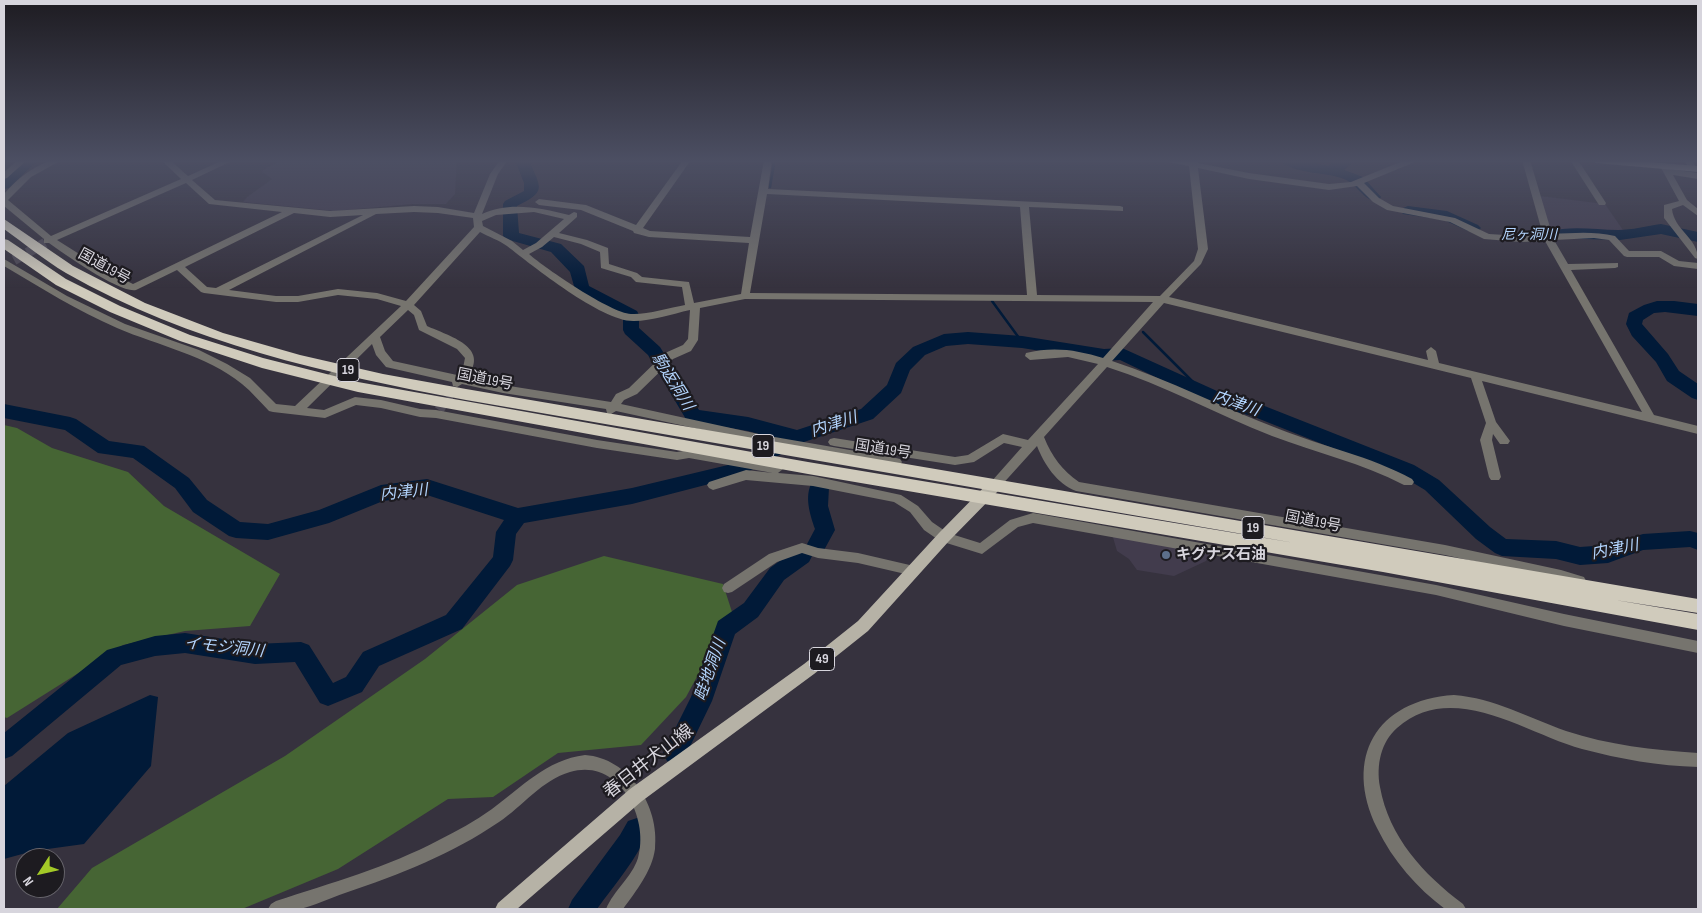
<!DOCTYPE html>
<html>
<head>
<meta charset="utf-8">
<style>
	body { margin:0 }
	#map { position:relative; width:1702px; height:913px; overflow:hidden; background:#36323e; font-family:"Sofia Sans Condensed",sans-serif }
	canvas { display:block }
	.frame { position:absolute; inset:0; border:5px solid #d7d5dd; pointer-events:none }
	.north { position:absolute; left:15px; top:848px; width:50px; height:50px; box-sizing:border-box; background:#1d1b20; border:1px solid #67656c; border-radius:50%; rotate:235deg; font-size:14px; font-weight:700; line-height:20px; text-align:center; color:#d7d5dd }
	.north::after { content:''; display:block; margin:auto; width:18px; height:22px; background:#a3c927; clip-path:polygon(50% 0,100% 100%,50% 72%,0 100%) }
</style>
</head>
<body>
<div id="map">
<canvas width="1702" height="913"></canvas>
<div class="frame"></div>
<div class="north">N</div>
</div>
<script>
const ctx = document.querySelector('canvas').getContext('2d');
ctx.lineJoin = 'round';
function fillPath(path, color) { ctx.fillStyle = color; ctx.fill(path, 'evenodd'); }
function strokePath(path, color, width, dash) { ctx.strokeStyle = color; ctx.lineWidth = width; ctx.lineCap = dash ? 'butt' : 'round'; ctx.setLineDash(dash || []); ctx.stroke(path); }
function write(font, color, halo, rows, align = 'center') {
  ctx.font = font + ' "Sofia Sans Condensed","Noto Sans JP",sans-serif'; ctx.lineWidth = 4.5; ctx.setLineDash([]); ctx.textBaseline = 'middle'; ctx.strokeStyle = halo; ctx.fillStyle = color; for (const [text, x, y, turn = 0] of rows) {
    ctx.save(); ctx.translate(x, y); ctx.rotate((+turn || 0) * Math.PI / 180); ctx.textAlign = isNaN(turn) ? turn : align; if (halo) ctx.strokeText(text, 0, 0); ctx.fillText(text, 0, 0); ctx.restore();
  }
}
fillPath(new Path2D(`
	M281 160H457L455 194 446 204H413L335 211 243 202 247 197 272 179 261 171Z
	M1540 196 1605 204 1625 233 1579 232 1550 234Z
	M1112 534 1212 550 1206 561 1174 576 1137 570 1129 559 1117 551Z`), '#423c4d');
fillPath(new Path2D(`
	M4 425 17 428 52 448 128 472 164 506 280 574 250 626 185 631 123 645 7 718 4 717Z
	M604 556 723 584 732 612 686 697 641 745 558 753 493 797 448 799 338 869 242 909H57L92 868 285 756 425 659 517 585Z`), '#466534');
fillPath(new Path2D(`
	M150 695 158 697 151 766 84 844 33 851 4 859V786L68 733Z`), '#011a38');
strokePath(new Path2D(`
	M770 187 774 163
	M992 301 1022 342
	M1143 332 1203 392`), '#011a38', 2.5);
fillPath(new Path2D(`
	M23 160H38L9 188 4 189V177Z
	M515 160H529C541 189 547 191 517 206L519 233 561 244 584 266 589 286 637 311 639 315V328L660 347 699 410 748 417 797 430 861 409 887 385 896 363 913 347 944 334 968 332 1022 336 1104 349 1122 348 1228 396 1262 405 1414 465 1439 480 1490 527 1506 539 1556 541 1580 547 1608 545 1643 534 1690 531 1698 533V550L1690 547 1643 550 1608 563 1580 565 1556 559 1502 556 1495 553 1476 539 1425 490 1400 475 1252 416 1218 407 1120 360 1104 361 1022 348 968 344 946 346 925 355 910 370 901 393 873 419 804 442 740 476 632 504 524 523 516 534 513 560 510 566 462 629 379 666 362 692 328 706 320 703 295 662 255 664 185 653 155 656 121 665 12 756 4 759V733L107 650 155 636 185 633 255 644 301 642 309 645 333 683 346 677 363 652 446 615 493 557 496 532 504 520 427 495 383 501 329 523 268 540 236 538 229 536 193 512 175 488 133 458 98 453 65 430 4 418V404L70 417 76 419 109 441 144 446 189 478 207 500 240 522 268 524 319 510 381 485 427 479 518 508 632 488 728 465 777 439 748 431 687 421 648 355 625 334 623 330V318L576 293 570 272 551 252 506 239 503 236V204L505 201 524 191V183Z
	M1280 160H1298L1329 166C1335 157 1346 160 1356 160L1344 170 1363 177 1381 197 1379 200C1365 204 1358 184 1344 179 1328 172 1291 174 1280 160Z
	M1408 206 1447 211 1478 225 1481 228 1478 231H1468L1444 220 1403 214 1401 211 1403 208Z
	M1661 224 1698 232V242L1661 234 1620 240 1548 238 1545 235 1548 232C1571 225 1595 230 1618 230 1632 230 1647 226 1661 224Z
	M1657 301H1674L1698 304V316L1665 312 1654 313 1643 320 1642 324 1668 354 1679 371 1698 384V400L1692 398 1667 381 1656 362 1632 336 1626 324 1629 313 1644 305Z
	M819 479 826 482 829 487 828 506 835 530 823 552 816 555 811 553 812 556 809 562 784 580 758 617 735 634 712 701 683 761 675 765 667 761 663 753 691 697 718 621 744 603 770 568 795 550 802 547 808 549 806 546 815 529C810 514 804 497 812 482Z
	M637 818 646 821 649 830C637 859 615 884 597 909H568L572 900 620 835 628 821Z`), '#011a38');
strokePath(new Path2D(`
	M14 260 45 243
	M439 410 456 385`), '#4e4a56', 10, [10, 5]);
fillPath(new Path2D(`
	M18 160H27L7 178 4 179V172Z
	M51 160H62L31 177 8 200 51 236 181 179 161 160H170L188 176 223 160H234L192 180 215 200 330 211 414 206 438 207 474 213 490 174 500 160H508L498 174 482 214C509 201 541 208 569 215L574 212 577 213V217L559 233 587 240 608 248 609 264 637 273 642 277 689 282 694 303 741 294 749 243 649 237 634 233 633 231 581 210 539 205 535 202 539 199 586 205 636 225 683 160H691L643 228 650 231 750 237 764 160H772L768 189 1120 206 1123 207V211L1029 207 1037 295 1160 296 1194 261 1198 249 1189 166 1167 162 1166 160 1189 161V160H1197L1198 163 1249 173 1329 184 1351 182 1405 160H1416L1415 162 1364 183 1379 198 1393 206 1455 218 1489 234 1521 236 1543 235 1522 160H1530L1552 234C1573 233 1594 231 1615 236L1629 251H1661L1679 261 1698 263V269L1674 266 1659 257H1627L1624 256 1609 240 1594 238 1554 240 1568 264 1618 263V267L1615 268 1571 270 1654 415 1698 426V434L1482 381 1496 422 1510 441 1508 444H1500L1493 434 1492 440 1501 477 1499 480H1491L1489 477 1480 440 1486 423 1471 378 1164 303 1112 361C1170 380 1223 408 1279 429 1324 447 1370 456 1412 479L1414 482 1412 485H1404C1362 463 1317 453 1272 436 1216 414 1164 385 1107 367L1044 437C1052 457 1062 470 1079 482L1445 545 1561 570 1584 577 1586 581 1584 585 1580 586 1561 580 1445 555 1076 491C1057 484 1044 464 1037 446L999 488H991L989 485 991 482 1022 447 1004 443 974 462 955 465 834 446 830 445 828 442 830 439 834 438 955 457 968 455 1003 434 1028 440 1098 364 1068 357 1030 360 1025 356 1026 353C1053 346 1078 350 1103 358L1153 302 745 299 700 308 698 340 691 351 673 359 637 394 624 400 621 404 763 435 896 458 900 459 902 462 900 465 896 466 763 443 616 411 611 414 607 413 606 409 503 393 462 384 457 387 453 386 452 382 386 367 376 355 372 344 307 408 324 410 355 397 381 400 420 409 436 410 597 440 677 452 689 450 777 464 781 466 783 469 778 473 813 476 901 495 918 506 932 522 948 533 980 543 1010 520 1033 513 1436 585 1564 614 1698 641V653L1564 626 1436 595 1033 523 1018 527 982 554 940 541 924 530 910 512 894 502 813 486 746 480 713 490 709 488 707 485 709 482 746 470 773 473 689 458 677 460 597 448 436 418 420 417 381 408 356 405 325 418 273 412 269 411C260 402 252 392 242 384 206 355 159 346 117 328 78 311 41 288 4 266V259L67 296 125 324 199 350 227 364 250 378 276 404 295 406 401 306 377 299 338 295 298 302H276L204 293 201 292 177 270 136 290C121 294 64 254 49 243H44V239L4 206V194C18 178 31 168 51 160ZM1198 168 1249 179 1329 190 1357 186 1373 202 1387 210 1450 222 1484 239 1521 242 1545 241 1642 412 1439 363 1436 351 1431 347 1426 351 1428 360 1169 297 1201 264 1208 249ZM186 183 209 204 282 212 133 284 103 269 57 240ZM767 194 1020 207 1027 295 750 293ZM414 212 438 213 473 218 474 227 406 301 377 293 338 289 298 296H276L229 290 376 214ZM534 212 564 219 536 243 523 250 512 241 483 226 482 221 496 215ZM294 213 330 217 363 215 216 288 207 287 185 267ZM480 232C489 237 499 240 507 246 533 266 602 322 634 321 652 321 672 314 690 310L688 339 683 345 665 353 629 388 616 394 611 402 503 385 467 377C491 347 449 336 427 326L421 311 414 305ZM554 237 581 244 600 252 601 268 631 277 636 282 682 287 685 305C669 308 646 315 631 314 611 313 546 269 529 254L542 247ZM408 310 414 315 419 330 457 349 465 358 463 368 457 375 393 361 385 351 380 337Z
	M1570 160H1578L1606 203 1605 205H1599Z
	M1684 160H1692L1697 169 1696 171H1690Z
	M1664 163 1667 164 1670 169 1698 173V179L1673 175 1687 200 1698 209V216L1683 205 1672 209C1674 230 1698 238 1698 259L1695 258 1664 218V205L1679 201 1660 166Z
	M802 543 818 548 858 553 914 566 918 567 920 571 918 575 914 576 858 563 818 558 802 553 777 562 732 592 728 593 724 592 722 588 724 584 769 554Z
	M1454 695C1494 698 1529 718 1566 731 1608 745 1654 750 1698 753V767C1659 766 1620 759 1582 749 1525 733 1452 679 1397 728 1381 742 1376 765 1380 787 1389 837 1423 874 1463 904L1466 909H1445C1417 888 1393 861 1377 828 1343 758 1376 700 1454 695Z
	M585 755C629 758 660 806 655 849 652 871 636 891 623 909H606C614 890 632 877 638 858 650 817 618 757 570 772 542 780 523 806 499 822 452 854 399 875 345 893 330 898 314 906 299 909 289 911 278 909 268 909L271 904 276 901C331 883 388 867 439 840 457 831 475 821 492 809 522 787 546 760 585 755Z`), '#76746e');
fillPath(new Path2D(`
	M1591 160H1625L1698 166V172L1596 163Z
	M995 480 1000 481 1001 485 1000 489 949 541 868 631 814 674 642 801 517 909H495L498 903 630 789 804 664 858 621 939 533 990 481Z`), '#b6b2a6');
fillPath(new Path2D(`
	M4 219 73 266 145 303 223 333 300 355 383 374 466 389 1698 599V613L1615 600 1698 614V630L1383 572 808 474 358 392 262 368 180 341 110 312 56 285 4 249V239L8 240 66 279 120 306 190 335 263 358 358 382 808 462 1295 543 466 400C327 374 189 343 66 273 44 260 24 243 4 229Z`), '#d0cbbc');
const sky = ctx.createLinearGradient(0, 0, 0, 288);
sky.addColorStop(0, '#1e1c22');
sky.addColorStop(0.56, '#4c4f63');
sky.addColorStop(1, '#4c4f6300');
ctx.fillStyle = sky;
ctx.fillRect(0, 0, 1702, 288);
for (const [x, y, r, color] of [
	[1166,555,5,"#5c6f8a"]
]) { const dot = new Path2D(); dot.arc(x, y, r, 0, 2 * Math.PI); ctx.fillStyle = color; ctx.fill(dot); strokePath(dot, '#1d1b20', 2); }
write('italic 14px', '#b2d4fd', '#1d1b20', [
	["尼ヶ洞川",1529,235]
]);
for (const [x, y, w] of [
	[348,370,22],
	[763,446,22],
	[1253,528,22],
	[822,659,25]
]) { const box = new Path2D(); box.roundRect(x - w / 2, y - 11.5, w, 23, 4); ctx.fillStyle = '#1d1b20'; ctx.fill(box); strokePath(box, '#d7d5dd', 1); }
write('bold 14px', '#d7d5dd', null, [
	["19",348,370],
	["19",763,446],
	["19",1253,528],
	["49",822,659]
]);
write('15px', '#d7d5dd', '#1d1b20', [
	["国道19号",104,267,29],
	["国道19号",485,380,11],
	["国道19号",883,450,9],
	["国道19号",1313,522,11]
]);
write('bold 15px', '#d7d5dd', '#1d1b20', [
	["キグナス石油",1176,555]
], 'left');
write('italic 16px', '#b2d4fd', '#1d1b20', [
	["駒返洞川",672,382,58],
	["内津川",1236,404,19],
	["内津川",834,425,-18],
	["内津川",404,493,-6],
	["内津川",1615,550,-11],
	["イモジ洞川",224,648,6],
	["畦地洞川",711,670,-71]
]);
write('18px', '#d7d5dd', '#1d1b20', [
	["春日井犬山線",649,762,-38]
]);
</script>
</body>
</html>
